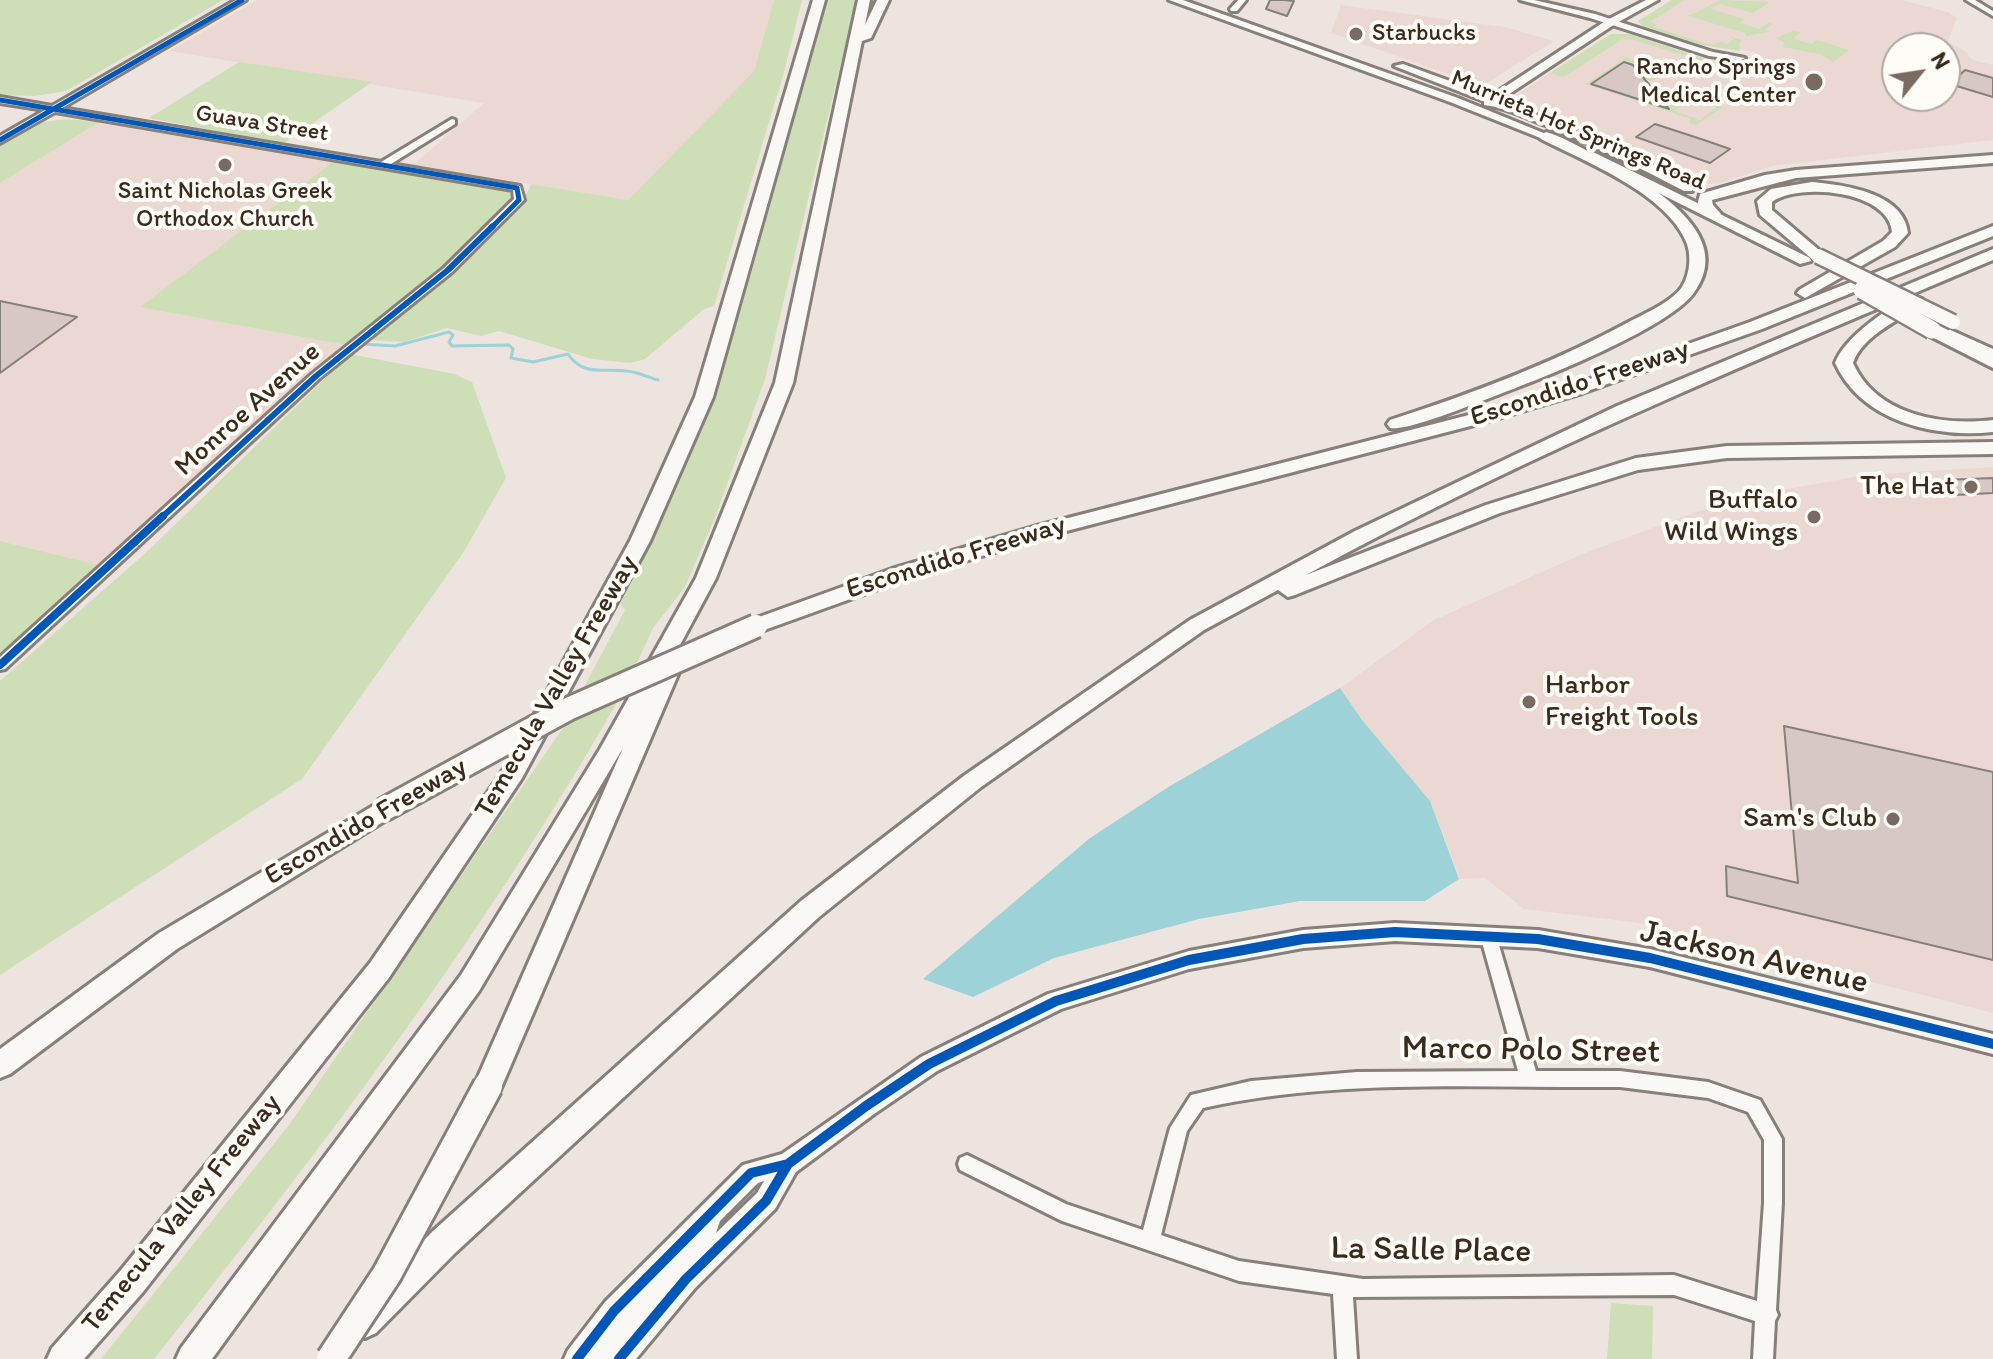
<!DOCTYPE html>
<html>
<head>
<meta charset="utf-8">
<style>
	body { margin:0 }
	#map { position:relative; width:1993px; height:1359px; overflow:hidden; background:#ede4e0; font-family:Itim,sans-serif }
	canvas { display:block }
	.north { position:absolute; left:1881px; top:32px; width:80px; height:80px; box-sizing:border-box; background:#fdfcf7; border:2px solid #afa8a0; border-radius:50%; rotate:60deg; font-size:22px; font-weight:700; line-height:32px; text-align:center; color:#3b2a1e }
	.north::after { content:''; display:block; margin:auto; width:28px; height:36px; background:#796b62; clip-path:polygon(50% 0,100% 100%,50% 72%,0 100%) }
</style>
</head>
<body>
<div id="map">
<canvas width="1993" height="1359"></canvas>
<div class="north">N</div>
</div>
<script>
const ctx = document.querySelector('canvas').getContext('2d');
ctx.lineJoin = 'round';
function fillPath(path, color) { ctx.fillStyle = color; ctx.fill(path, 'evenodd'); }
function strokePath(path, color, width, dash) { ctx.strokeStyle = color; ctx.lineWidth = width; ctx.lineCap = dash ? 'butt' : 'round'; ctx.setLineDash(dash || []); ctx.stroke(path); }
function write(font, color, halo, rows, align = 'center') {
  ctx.font = font + ' Itim,sans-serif'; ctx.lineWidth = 8; ctx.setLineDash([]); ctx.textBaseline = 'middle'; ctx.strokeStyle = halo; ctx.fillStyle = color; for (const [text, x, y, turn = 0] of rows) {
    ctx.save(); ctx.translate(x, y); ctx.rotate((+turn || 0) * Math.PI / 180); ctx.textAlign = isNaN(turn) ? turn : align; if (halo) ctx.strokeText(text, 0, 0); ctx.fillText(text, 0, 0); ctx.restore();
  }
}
fillPath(new Path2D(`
	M257 0H774L754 71 628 200 413 165 484 103 170 51Z
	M1672 0H1902L1948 12 1957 18 1948 40 1950 43 1966 52 1973 60 1993 65V140L1772 166 1717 184 1697 183 1608 140 1523 105 1516 95 1611 34H1630L1735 68 1763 66V57L1751 51 1696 43 1643 27 1638 21ZM1897 48H1945V96H1897Z
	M1341 5 1505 27 1554 41 1487 83 1476 84 1331 33Z
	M99 123 272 152 280 150 337 159 141 307 346 345 283 397 99 565 0 541V373L76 317 0 301V183Z
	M1993 467V1013L1640 923 1524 909 1485 878 1460 879 1430 801 1362 720 1340 688 1434 620 1587 552 1699 511 1758 494 1865 475Z`), '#ecd8d3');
fillPath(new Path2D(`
	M0 0H223L66 91 35 96 0 95Z
	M774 0H802L784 72 714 306 704 309 645 359 630 363 592 359 499 331 481 336 447 328 404 342 369 340 404 312 521 206 531 184 628 200 754 71Z
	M824 0H856L765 379 716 515 685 587 653 628 632 674 575 704 625 610 620 604C654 539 686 473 710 404 756 272 788 135 824 0Z
	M1672 0H1685L1650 22 1657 25 1654 27 1711 45 1721 42 1728 44 1734 39 1728 36 1742 40 1739 44 1740 51 1696 44 1643 27 1638 21Z
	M1720 0 1770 2 1753 13 1719 4 1711 9 1744 19 1740 23 1759 29 1768 23 1773 24 1765 30 1769 32 1746 36 1745 33 1689 16 1682 17 1691 15Z
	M1794 30 1800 32 1793 39 1812 44 1817 40 1849 50 1833 62 1820 54 1783 47 1784 42 1777 38Z
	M1611 34H1630L1726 66 1720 70 1719 66 1633 40 1623 39 1564 77 1550 73Z
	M1620 55 1670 74H1664L1652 81C1640 77 1636 66 1624 62L1592 84 1664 104 1652 88 1656 85 1663 93H1671L1670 88 1685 93H1705L1704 89 1711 97 1700 100 1691 98 1674 111 1700 120 1717 107 1710 104H1718L1722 108 1696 125 1689 123 1691 119 1580 82 1588 83 1624 59Z
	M239 62 372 82 283 144 149 118Z
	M65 119 100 122 0 183V145L44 122Z
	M337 159 501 188 509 191 512 198 508 206 406 300 346 345 140 307Z
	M350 354 454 374 472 382 506 478 463 553 302 779 0 975V681L149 550Z
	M0 541 99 565 0 655Z
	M628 683C493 923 326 1144 154 1359H101L289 1125 576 709Z
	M1611 1303 1653 1306 1652 1359H1607Z`), '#cedeb6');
fillPath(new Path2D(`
	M1340 688 1362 720 1430 801 1459 879 1425 901H1300L1199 919 1054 958 973 997 923 979 1090 838 1170 786Z`), '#9cd2d8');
strokePath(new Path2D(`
	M361 344 395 346 449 332 453 335 449 342 452 346 509 345 513 349 511 358 533 362 568 354C583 377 604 368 627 371 637 372 648 377 658 380`), '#9cd2d8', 3);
const building = new Path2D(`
	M1270 0H1284L1294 1 1287 16 1266 9Z
	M1624 62 1633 65 1669 109 1591 84Z
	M1965 70 1993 78V97L1950 84Z
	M1655 124 1704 140 1730 149 1710 163 1636 137Z
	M0 301 77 317 0 373Z
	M1993 478V493L1955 495 1943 480Z
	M1784 726 1993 772V960L1727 896 1726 866 1798 883Z`);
fillPath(building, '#d7c8c5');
strokePath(building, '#867f7a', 2);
const minor = new Path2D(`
	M236 0H246L62 108 381 162 452 119 455 120V124L391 164 520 186 524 200 452 272 320 378 5 669 0 670V657L312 374 444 268 514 199 513 190 55 112 0 143V136L45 110 0 103V97L52 106Z
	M1238 0H1246L1237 11H1231L1230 9Z
	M1520 0H1534L1595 14 1713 52 1745 58 1741 60 1709 56 1590 18Z
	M1966 0H1975L1993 11V16Z
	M1488 928 1494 930 1496 935 1536 1071H1620L1708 1082 1760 1100 1782 1139V1203L1776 1310 1778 1315 1775 1321 1773 1359H1753L1755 1321 1674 1295 1353 1297 1357 1359H1337L1333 1294 1239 1281 1062 1221 960 1170 958 1164 960 1158 967 1155 1066 1204 1143 1230 1170 1128 1191 1095 1251 1081 1357 1072 1518 1071 1480 935 1482 930ZM1620 1087 1708 1098 1748 1112 1764 1140V1203L1757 1301 1674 1275 1363 1279 1239 1261 1161 1235 1187 1131 1203 1108C1337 1078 1483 1088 1620 1087Z`);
const major = new Path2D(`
	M1169 0H1183L1458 98 1568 143 1558 145 1450 102Z
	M1646 0H1658L1615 24 1500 100 1622 150 1692 185V191H1684C1639 167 1594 146 1548 126 1527 118 1505 107 1484 105V101L1394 66 1403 64 1491 96 1607 20Z
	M1593 152 1810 258 1811 261 1800 264 1589 158 1587 156Z
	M1937 324 1993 349V358L1932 331 1930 328Z
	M1395 923 1538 930 1650 949 1993 1034V1054L1650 967 1538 948 1395 941 1303 948 1189 969 1061 1009 937 1071 874 1114 796 1172 775 1209 695 1288 636 1359H564L568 1350 605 1302 743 1165 782 1154 921 1057 1048 994 1189 951 1303 930ZM764 1181 757 1193 716 1233 720 1221 758 1183Z`);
const highway = new Path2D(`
	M813 0H825L713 397 650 541 522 778 388 979 143 1292 84 1359H47L52 1348 121 1270 370 963 506 766 630 541 695 397Z
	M858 0H870L865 25 877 0H889L871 38 862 41 793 383 716 578 673 658 682 665 498 1095 488 1099 478 1095 474 1086 623 748 479 991 212 1359H176L181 1348 461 975 600 749 696 578 775 383Z
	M1546 132C1563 137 1580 147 1595 155 1640 178 1741 232 1693 294 1667 328 1548 376 1505 392 1484 400 1407 432 1390 428L1387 424 1390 420C1471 394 1551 364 1627 323 1644 314 1665 305 1679 291 1689 279 1692 259 1687 244 1668 194 1586 162 1541 139L1539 136Z
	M1993 155V163L1796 178 1712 200 1713 205 1721 214 1713 219 1697 206 1700 194 1765 175 1796 170Z
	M1812 182C1845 185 1904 193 1908 233L1895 247 1805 298 1797 293 1799 290 1883 241 1892 232C1889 191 1799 182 1772 202V210L1826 256 1824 259H1812L1760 215 1757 201 1771 189Z
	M1993 226V236L1762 329 1582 393 1478 424 1051 535 906 579 756 633 748 631 745 626 748 621 892 569 1037 526 1465 416 1570 386 1750 322Z
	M1993 249V260C1761 358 1527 454 1306 575L1486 505 1636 458 1727 446 1993 442V454L1727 458 1638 470 1500 513 1295 595 1288 597 1278 590 1204 630 981 787 819 917 455 1253 376 1333 365 1338 354 1333 349 1322 354 1311 433 1231 801 901 965 775 1190 620 1355 531 1617 406Z
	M1916 297 1922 299 1924 302 1922 305C1899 320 1862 336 1853 363 1876 415 1941 426 1993 420V432C1934 438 1862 422 1835 363 1844 338 1890 304 1916 297Z
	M1932 325 1993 356V368L1926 334 1924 330Z
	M383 800 391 803 395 810 391 817 177 949 10 1074 0 1078V1049L159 933Z`);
strokePath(minor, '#867f7a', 6);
strokePath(major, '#867f7a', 6);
strokePath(highway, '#867f7a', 6);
fillPath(minor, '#f9f8f5');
fillPath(major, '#f9f8f5');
fillPath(highway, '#f9f8f5');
const majorBridge = new Path2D(`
	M1818 256 1953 322`);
const highwayBridgeFar2 = new Path2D(`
	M1862 290 1932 330`);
const highwayBridgeFar1 = new Path2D(`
	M383 810 568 709 756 626`);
const highwayBridge = new Path2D(`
	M331 1359 387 1274 488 1086`);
strokePath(majorBridge, '#867f7a', 19, []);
strokePath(highwayBridgeFar2, '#867f7a', 22, []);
strokePath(highwayBridgeFar1, '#867f7a', 28, []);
strokePath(highwayBridge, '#867f7a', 34, []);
strokePath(majorBridge, '#f9f8f5', 14);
strokePath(highwayBridgeFar2, '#f9f8f5', 17);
strokePath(highwayBridgeFar1, '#f9f8f5', 22);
strokePath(highwayBridge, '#f9f8f5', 28);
strokePath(new Path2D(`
	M0 100 517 188 519 200 491 228
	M0 140 242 0`), '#0057b8', 5);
strokePath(new Path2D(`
	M161 518 316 376 448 270 493 226`), '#0057b8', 6);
strokePath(new Path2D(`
	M0 665 163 516`), '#0057b8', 8);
strokePath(new Path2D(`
	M577 1359 614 1311 751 1173 788 1164
	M619 1359 686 1279 766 1201 788 1164 866 1106 929 1064 1056 1001 1189 960 1303 939 1395 932 1538 939 1650 958 1993 1044`), '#0057b8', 10);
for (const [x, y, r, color] of [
	[1356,34,8,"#796b62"],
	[1814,82,10,"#796b62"],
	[225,165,8,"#796b62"],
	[1971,487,8,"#796b62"],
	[1814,517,8,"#796b62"],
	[1529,702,8,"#796b62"],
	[1893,819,8,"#796b62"]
]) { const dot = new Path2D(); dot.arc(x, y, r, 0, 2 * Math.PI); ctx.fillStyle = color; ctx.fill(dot); strokePath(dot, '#fdfcf7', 3); }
write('24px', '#3b2a1e', '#fdfcf7', [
	["Starbucks",1372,34],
	["Rancho Springs",1796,68,"right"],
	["Medical Center",1796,96,"right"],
	["Saint Nicholas Greek",225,192,"center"],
	["Orthodox Church",225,220,"center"]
], 'left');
write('24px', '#3b2a1e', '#fdfcf7', [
	["Guava Street",262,124,9],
	["Murrieta Hot Springs Road",1578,131,23]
]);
write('28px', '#3b2a1e', '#fdfcf7', [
	["Escondido Freeway",1580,384,-18],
	["Monroe Avenue",248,410,-42],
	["Escondido Freeway",956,558,-17],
	["Temecula Valley Freeway",557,687,-60],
	["Escondido Freeway",366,822,-30],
	["Temecula Valley Freeway",182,1214,-51]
]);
write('28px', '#3b2a1e', '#fdfcf7', [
	["The Hat",1955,487],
	["Buffalo",1798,501],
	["Wild Wings",1798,533],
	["Harbor",1545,686,"left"],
	["Freight Tools",1545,718,"left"],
	["Sam's Club",1877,819]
], 'right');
write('34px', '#3b2a1e', '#fdfcf7', [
	["Jackson Avenue",1754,958,13],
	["Marco Polo Street",1531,1051,1],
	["La Salle Place",1431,1251,1]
]);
</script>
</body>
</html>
